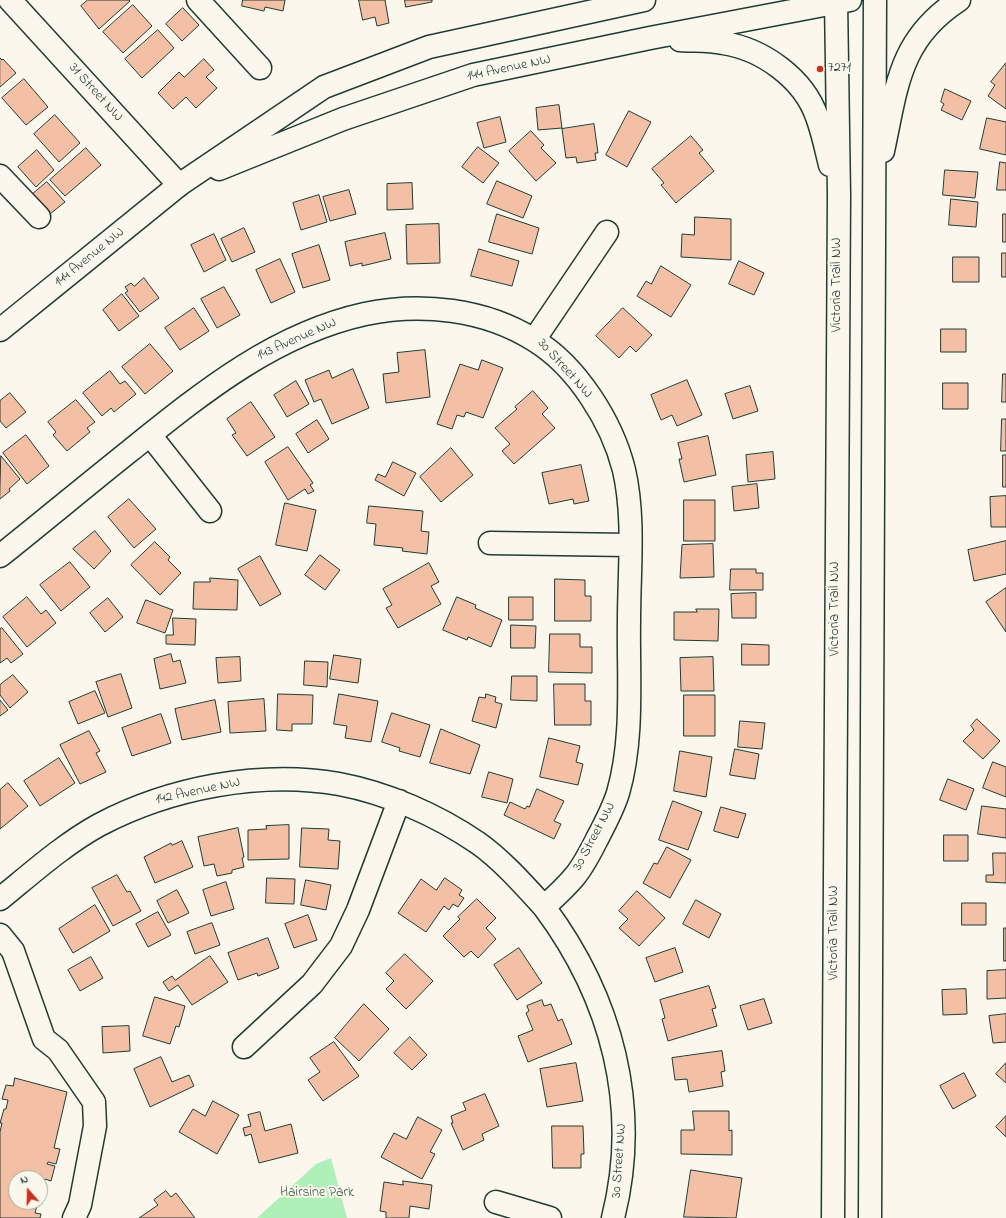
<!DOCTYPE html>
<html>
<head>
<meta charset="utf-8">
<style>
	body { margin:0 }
	#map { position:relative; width:1006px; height:1218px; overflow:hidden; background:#fbf7ec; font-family:"Indie Flower",sans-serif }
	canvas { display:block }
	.north { position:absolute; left:8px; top:1170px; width:40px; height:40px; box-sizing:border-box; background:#fbf7ec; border:1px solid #a3ada2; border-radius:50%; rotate:340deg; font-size:11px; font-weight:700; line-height:16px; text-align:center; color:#1f3d34 }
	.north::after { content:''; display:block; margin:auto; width:14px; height:18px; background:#c8321e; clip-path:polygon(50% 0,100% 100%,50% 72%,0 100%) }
</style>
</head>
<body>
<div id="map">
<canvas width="1006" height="1218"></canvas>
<div class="north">N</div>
</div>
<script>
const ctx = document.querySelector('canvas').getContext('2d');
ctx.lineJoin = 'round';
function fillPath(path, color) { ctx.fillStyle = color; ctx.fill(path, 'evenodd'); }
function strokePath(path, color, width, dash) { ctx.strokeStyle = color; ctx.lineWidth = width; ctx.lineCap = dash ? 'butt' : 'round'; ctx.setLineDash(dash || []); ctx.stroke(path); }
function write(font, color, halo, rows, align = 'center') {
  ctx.font = font + ' "Indie Flower",sans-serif'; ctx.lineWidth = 4; ctx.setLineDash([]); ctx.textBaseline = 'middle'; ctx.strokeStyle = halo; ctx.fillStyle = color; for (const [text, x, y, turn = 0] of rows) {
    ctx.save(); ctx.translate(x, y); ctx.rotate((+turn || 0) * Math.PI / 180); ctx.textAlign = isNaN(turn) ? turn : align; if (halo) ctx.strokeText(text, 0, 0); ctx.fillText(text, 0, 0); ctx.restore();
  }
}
fillPath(new Path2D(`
	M331 1158 347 1218H257L316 1164Z`), '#aff0b8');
const building = new Path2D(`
	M88 0H129L130 1 99 29 81 6Z
	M243 0H285L283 11 265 7 264 11 242 6Z
	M359 0H385L389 23 377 26 375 17 363 20Z
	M405 0H432V2L406 7Z
	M133 5 152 26 123 53 103 32Z
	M183 8 199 25 182 41 166 24Z
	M158 30 174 48 142 78 125 59Z
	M0 58 2 60 3 59 16 73 0 87Z
	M204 59 214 70 206 77 217 88 196 108 186 97 173 109 158 93 179 72 184 77Z
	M1006 63V109L988 96 995 85 991 82Z
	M24 79 48 107 26 125 2 98Z
	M945 89 971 101 962 120 941 110 944 104 941 102Z
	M559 105 562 128 538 130 536 108Z
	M629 111 651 122 627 167 606 155Z
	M55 115 80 143 59 162 34 134Z
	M500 117 506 142 484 148 477 123Z
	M987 118 1006 122V155L980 149Z
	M594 124 598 153H595L596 160 577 163 576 157 566 158 562 129Z
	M531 131 544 145 541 148 556 163 536 181 509 151Z
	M691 136 703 150 699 153 714 171 676 203 661 185 664 183 652 169Z
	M478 147 499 163 483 183 462 167Z
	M86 148 101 165 65 196 50 180Z
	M37 150 54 170 36 187 18 167Z
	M1000 162 1006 163V190H997Z
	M945 170 978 172 975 198 943 195Z
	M497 181 532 196 523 218 487 204Z
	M47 182 65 202 45 218 28 198Z
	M412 183 413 209 387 210V184Z
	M349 190 356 214 330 221 323 197Z
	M319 195 327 222 301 230 293 203Z
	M951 199 978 202 976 227 949 225Z
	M497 214 539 228 532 254 489 242Z
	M1003 214H1006V242H1003Z
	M695 217 731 219V260L681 257 682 234 694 235Z
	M439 224 440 263 407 264 406 225Z
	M244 228 255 252 232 262 221 239Z
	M385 233 391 259 362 266V263L350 266 345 242Z
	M214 234 226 260 204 272 191 245Z
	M319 245 330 280 303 288 292 254Z
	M479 249 519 261 512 286 471 276Z
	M1002 253H1006V277H1002Z
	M953 257H979V282H953Z
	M280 259 295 292 271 303 256 270Z
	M739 261 764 273 754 295 729 284Z
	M661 266 691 285 671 317 637 296 646 281 651 284Z
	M144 278 159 298 140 312 125 293 128 291 125 287 131 283 134 286Z
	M224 287 240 315 217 328 201 299Z
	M122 294 139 316 119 331 103 310Z
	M194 308 209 331 180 350 165 328Z
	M623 308 652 335 636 352 630 346 619 358 596 336Z
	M941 329H966V352H941Z
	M150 344 173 371 145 394 122 367Z
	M425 350 430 397 386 403 383 374 399 372 397 353Z
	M482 360 503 368 483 418 466 412 464 417 457 415 452 429 437 424 460 364 478 370Z
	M353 369 369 408 332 424 321 399 314 402 305 380 329 370 332 378Z
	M110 371 120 384 125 381 136 394 114 412 111 408 102 416 83 393Z
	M1003 374H1006V402H1002Z
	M687 380 702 415 677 426 672 415 661 420 651 395Z
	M296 381 309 404 287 417 274 395Z
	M943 383H968V409H943Z
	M750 386 758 411 733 419 725 394Z
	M533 391 548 408 542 414 555 428 514 464 502 451 510 444 495 428 517 409 515 407Z
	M10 393 26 412 6 428 0 421V401Z
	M76 400 95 422 87 428 90 432 67 451 53 435 56 432 48 422Z
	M251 402 275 437 247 456 232 435 236 433 227 419Z
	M1002 419H1006V451H1001Z
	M317 420 329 439 308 453 296 434Z
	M26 435 49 466 27 484 3 453Z
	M708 436 716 475 684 482 679 459H682L678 443Z
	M288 447 313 483 310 485 314 491 308 494 305 489 288 500 265 462Z
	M451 448 473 475 441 502 420 477Z
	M773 452 775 479 748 482 746 455Z
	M1003 455H1006V487H1003Z
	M1 456 20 479 9 489 10 491 0 499Z
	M393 462 416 473 404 496 375 480 378 474 385 477Z
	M581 465 589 501 574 504 573 499 549 504 542 473Z
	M757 484 759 508 734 511 732 487Z
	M1006 496V527H991L990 497Z
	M129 499 156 529 134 548 108 517Z
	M684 500H715V541H684Z
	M285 503 316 510 307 551 276 545Z
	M369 506 423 511 421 531 429 532 427 554 402 551 403 548 374 545 376 524 367 523Z
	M95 531 111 551 94 569 73 549Z
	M1006 541V574L974 581 968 550Z
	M155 542 170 557 168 560 181 573 160 595 131 565Z
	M713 544 714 577 680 578 682 545Z
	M320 555 340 570 325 590 305 575Z
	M260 556 281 594 260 606 238 569Z
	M70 562 90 587 61 611 40 585Z
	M429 563 439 582 431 586 441 604 398 628 386 608 392 605 383 589Z
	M731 569H756V573H763V590H730Z
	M210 578 238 580 237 610 193 609 194 582H210Z
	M555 579 585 580V596H591V621H555Z
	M1006 588V632L986 602Z
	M756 593V618H732L731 594Z
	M27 597 41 614 46 610 56 623 27 647 3 617Z
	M457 597 476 605 475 608 502 620 491 647 468 637 467 640 443 630Z
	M509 597H533V620H509Z
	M108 598 123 617 105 632 90 613Z
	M146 600 173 610 165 633 137 623Z
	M696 609H719L718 641 674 640V612H697Z
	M173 618 196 619 195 645 166 644V635H173Z
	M511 625 536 626 535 648H511Z
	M2 628 23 654 11 663 7 658 0 663V629Z
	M550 634H580V647H592V673L549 672Z
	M742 644 769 645V665H742Z
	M171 654 173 662 180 660 186 683 160 689 154 659Z
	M334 655 361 659 358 683 330 679Z
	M240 657 241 681 218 683 216 658Z
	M713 657 714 691H681L680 658Z
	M305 661 328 662 327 687 304 685Z
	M121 674 132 708 108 717 96 682Z
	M13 675 28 692 10 708 0 695V685Z
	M512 676H537V701L511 700Z
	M554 684H585V701H591V725H555Z
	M95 691 105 713 78 724 69 702Z
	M278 694 313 695 312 724H292V731L277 730Z
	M339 694 378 701 371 742 345 738 347 726 334 724Z
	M486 694 496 697 495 702 502 704 496 728 472 721 479 697 485 698Z
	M684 695H715V736H684Z
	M264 699 266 731 230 733 228 702Z
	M0 700 8 710 0 716Z
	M215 700 221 732 182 740 175 709Z
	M392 713 430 725 420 757 399 751 400 748 382 742Z
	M161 714 171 743 132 756 122 728Z
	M977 719 1000 741 983 759 963 741 974 730 971 726Z
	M740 721 765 723 762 749 738 747Z
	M441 729 480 745 470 774 430 763Z
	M89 731 100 751 96 753 106 772 80 784 60 745Z
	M549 738 580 746 576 762 583 764 578 785 540 777Z
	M735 749 759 754 755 779 730 775Z
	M680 751 712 757 706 797 674 791Z
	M59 758 75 783 40 806 24 781Z
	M993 762 1006 767V797L983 788Z
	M489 772 513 779 507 803 482 797Z
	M948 779 974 789 966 810 940 800Z
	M8 783 28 806 0 829V790Z
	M537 789 564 801 554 821 561 824 554 839 504 815 510 802 525 809 527 806 529 807Z
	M673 801 702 812 688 850 659 840Z
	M982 806 1006 809V838L978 834Z
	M721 807 746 814 738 838 714 831Z
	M289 825V859L248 860V830L267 829 266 826Z
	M238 828 244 857 242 858 244 867 232 870V873L217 876 214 864 204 866 198 837Z
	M302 828 329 829 328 840 340 841 338 869 300 867Z
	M944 835H968V861H944Z
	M182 841 193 867 155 883 144 857 171 843 172 845Z
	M667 847 691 860 670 898 643 883 654 863 657 864Z
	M993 853H1006V883L986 882V875H993Z
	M117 875 127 892 130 891 141 911 113 926 92 888Z
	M267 878 295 879 294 904 266 903Z
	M445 878 462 890 459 895 464 898 458 907 453 904 449 910 444 906 426 932 398 913 421 879 436 890Z
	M306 880 331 885 326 910 301 905Z
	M226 882 234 909 211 916 203 890Z
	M177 890 189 913 168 923 157 901Z
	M637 891 665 918 639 946 619 928 628 919 619 911Z
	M477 899 496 918 486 928 496 939 478 958 471 951 464 957 443 936 460 919 458 917Z
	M696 900 721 914 709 938 683 924Z
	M962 903H986V925H962Z
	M95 905 110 931 73 953 59 929Z
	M158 912 171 935 148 947 136 924Z
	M308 915 317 940 294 948 285 924Z
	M212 923 220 945 195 954 187 932Z
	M1004 928H1006V961H1004Z
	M268 938 279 968 258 976 257 973 238 980 228 953Z
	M519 948 542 983 517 1000 494 965Z
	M675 948 683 972 655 982 646 958Z
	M405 954 433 981 406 1009 386 989 394 981 386 973Z
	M210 956 228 982 192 1005 178 985 169 991 163 982 172 976 175 980Z
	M91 957 103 978 80 991 68 970Z
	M1006 970V998L987 999V971Z
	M709 986 716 1008 712 1009 717 1026 668 1041 662 1019 665 1018 660 1000Z
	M966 989 967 1014 943 1015 942 990Z
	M155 997 185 1006 179 1027 176 1026 170 1044 143 1036Z
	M764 999 772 1023 748 1030 740 1006Z
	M542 1000 544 1006 551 1004 558 1021 562 1019 572 1044 528 1062 518 1036 533 1030 526 1013 529 1011 527 1006Z
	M364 1004 389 1029 359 1061 335 1038Z
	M1006 1014V1042L993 1043 989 1016Z
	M129 1026 130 1051 103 1053 102 1027Z
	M410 1037 427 1055 412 1070 394 1053Z
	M334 1042 359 1076 323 1101 308 1080 320 1072 310 1058Z
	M722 1051 725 1071 721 1072 723 1086 689 1092 687 1079 675 1080 672 1058Z
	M161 1057 172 1082 189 1075 194 1086 150 1107 134 1069Z
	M576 1063 583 1101 547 1107 540 1069Z
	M1006 1063V1083L996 1074Z
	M964 1073 976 1096 953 1109 940 1086Z
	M15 1078 67 1092 54 1148 60 1149 56 1164 48 1162 47 1164 55 1166 51 1181 45 1179 40 1200V1178H16V1202H38L35 1213 41 1214 40 1218H0V1132L2 1123H0L4 1109H6L8 1100 2 1099 6 1085 13 1086Z
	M485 1094 499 1126 482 1134 484 1140 463 1150 451 1123H453L451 1116 466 1110 463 1103Z
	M213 1101 239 1115 217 1154 179 1132 193 1109 205 1116Z
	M693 1111H729V1131L732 1130V1155L681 1154V1130H694Z
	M260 1112 265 1131 291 1124 298 1153 259 1163 251 1134 245 1136 243 1128 251 1126 248 1115Z
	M1006 1116V1137L996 1127Z
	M418 1117 442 1130 430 1152 435 1154 422 1179 381 1157 394 1133 406 1139Z
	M552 1126H583L584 1154H581V1168H553Z
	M691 1170 742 1178 736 1218 684 1217Z
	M403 1181 432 1185 429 1209 410 1206 409 1218H386V1212L380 1211 384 1182 403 1185Z
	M166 1191 171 1197 176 1193 195 1218H139L158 1205 154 1200Z`);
fillPath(building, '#f3c0a5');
strokePath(building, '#1f3d34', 1);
const minor = new Path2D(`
	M10 0 179 185
	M198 0 260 68
	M0 176 39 217
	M534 340 607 232
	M150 435 210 511
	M490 543 629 545
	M0 556C44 521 87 485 131 450 202 393 274 334 365 314 421 302 485 309 534 340 577 366 612 422 624 470 635 518 629 571 629 620 628 676 634 738 618 793 613 809 605 824 597 839 591 851 584 865 575 876 566 887 555 897 544 907 612 998 641 1107 613 1218
	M0 899C32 873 63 845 99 825 169 788 260 770 339 784 387 793 437 815 478 843 502 860 524 885 544 907
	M0 935 13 951 44 1039 58 1050 94 1102 95 1126 80 1205 74 1218
	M244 1047 312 984 341 946 358 910 399 801
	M496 1202 550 1218`);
const major = new Path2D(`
	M680 40C694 41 709 40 723 43 763 49 804 79 817 117 823 133 826 149 830 165
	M883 151C897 86 899 39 959 0
	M219 169 343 119 473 75 650 38 850 0
	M0 330 179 185 324 87 429 47 644 0
	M833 1218 839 195 836 0
	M870 1218 875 0`);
strokePath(minor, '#1f3d34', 25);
strokePath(major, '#1f3d34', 25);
strokePath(minor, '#fbf7ec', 22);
strokePath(major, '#fbf7ec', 22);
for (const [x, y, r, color] of [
	[820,69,4,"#c8321e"]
]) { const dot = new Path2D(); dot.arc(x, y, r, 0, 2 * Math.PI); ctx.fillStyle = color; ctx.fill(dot); strokePath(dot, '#fbf7ec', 1.5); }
write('14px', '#1f3d34', '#fbf7ec', [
	["144 Avenue NW",509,69,-12],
	["31 Street NW",95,93,48],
	["144 Avenue NW",90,258,-39],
	["Victoria Trail NW",838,285,-90],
	["143 Avenue NW",297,340,-24],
	["30 Street NW",564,369,48],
	["Victoria Trail NW",836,609,-90],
	["142 Avenue NW",198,792,-12],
	["30 Street NW",595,837,-62],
	["Victoria Trail NW",835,933,-90],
	["30 Street NW",620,1161,-86]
]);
write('14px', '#1f3d34', '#fbf7ec', [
	["7271",828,69]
], 'left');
write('14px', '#3c614e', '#fbf7ec', [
	["Hairsine Park",317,1194]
]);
</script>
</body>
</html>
